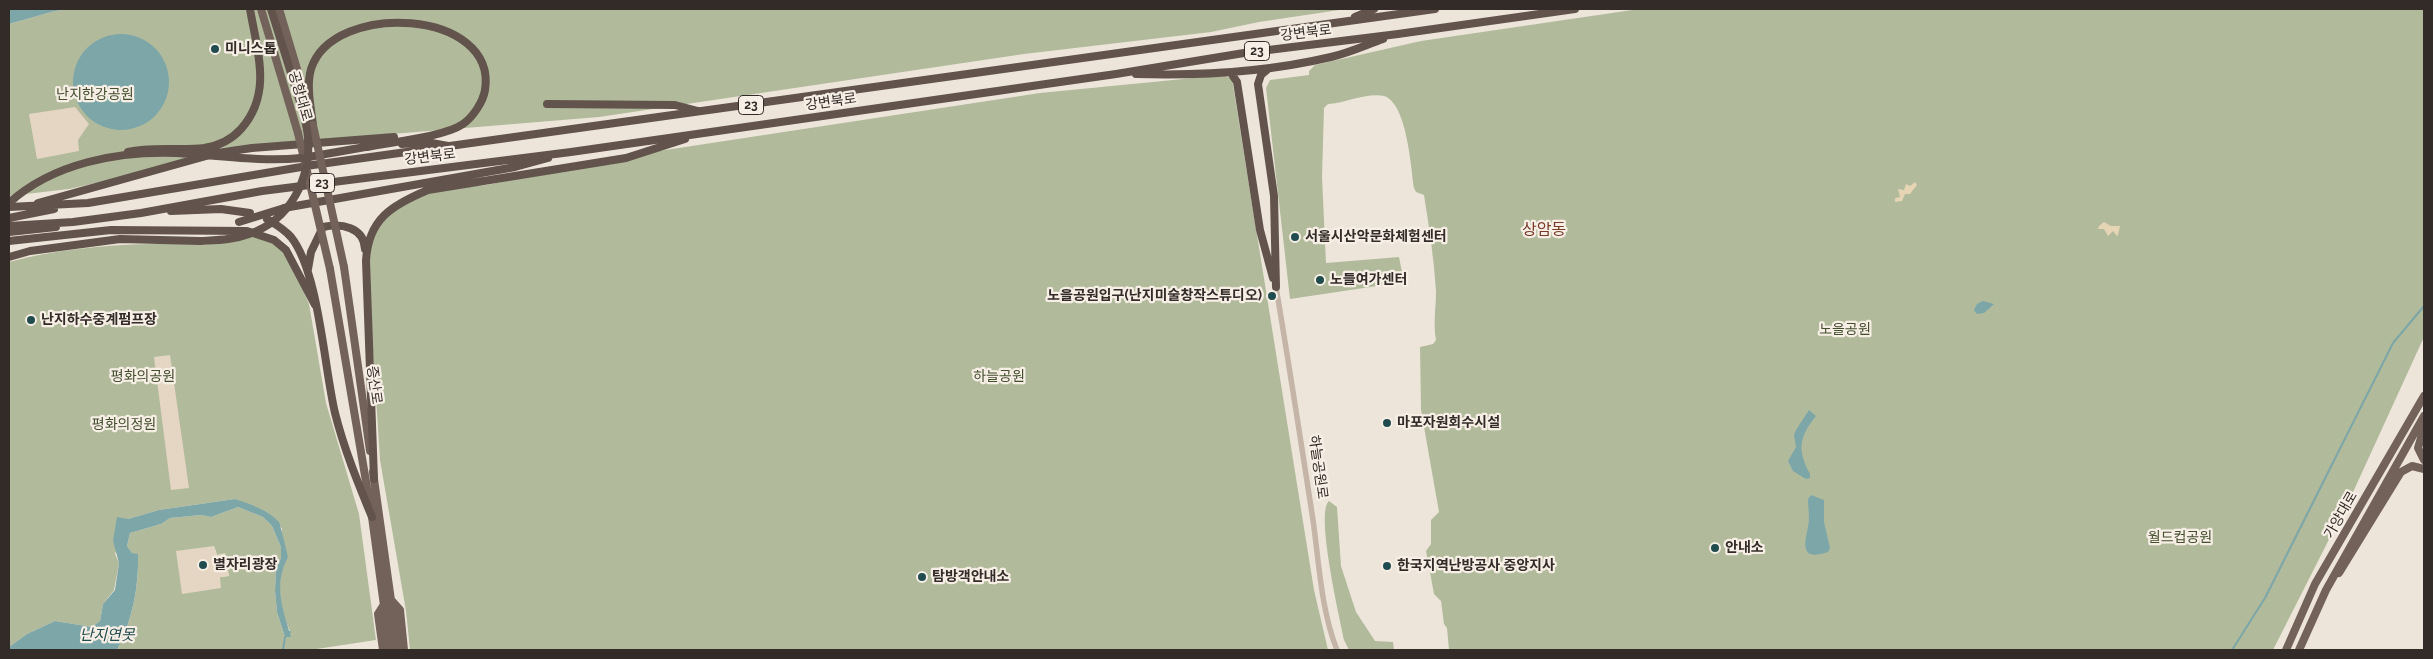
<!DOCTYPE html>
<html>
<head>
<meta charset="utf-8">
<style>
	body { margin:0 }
	#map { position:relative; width:2433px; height:659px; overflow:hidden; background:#eee5da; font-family:Raleway,sans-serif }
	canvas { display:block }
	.frame { position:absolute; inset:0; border:10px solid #322b27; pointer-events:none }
</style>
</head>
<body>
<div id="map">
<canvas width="2433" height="659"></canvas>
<div class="frame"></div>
</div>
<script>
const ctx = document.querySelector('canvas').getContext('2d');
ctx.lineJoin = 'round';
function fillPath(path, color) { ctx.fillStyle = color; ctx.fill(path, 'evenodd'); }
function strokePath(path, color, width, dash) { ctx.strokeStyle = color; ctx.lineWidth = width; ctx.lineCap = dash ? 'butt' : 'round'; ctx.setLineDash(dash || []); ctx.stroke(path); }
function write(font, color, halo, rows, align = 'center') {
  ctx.font = font + ' Raleway,"Noto Sans KR",sans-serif'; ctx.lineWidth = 4.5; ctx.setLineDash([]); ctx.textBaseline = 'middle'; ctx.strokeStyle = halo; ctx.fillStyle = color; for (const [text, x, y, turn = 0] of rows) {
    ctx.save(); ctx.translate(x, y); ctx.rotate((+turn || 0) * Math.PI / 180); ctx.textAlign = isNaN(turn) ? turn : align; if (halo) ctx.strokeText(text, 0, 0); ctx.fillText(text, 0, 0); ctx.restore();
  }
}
fillPath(new Path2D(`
	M71 9H1346L1259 22 1211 32 1024 54 599 117 222 148 136 174 69 189 9 196V24L55 11Z
	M1639 9H2424V337L2354 490 2273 650H1449L1447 628 1444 624 1441 601 1434 594 1426 551 1431 544V520L1439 512 1421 410 1420 347 1433 344 1436 340C1433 323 1436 308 1436 291 1434 259 1429 227 1424 195L1416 192 1414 188C1411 168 1407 103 1384 96 1369 92 1344 103 1328 104L1324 108 1322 177 1326 263 1399 257 1404 282 1290 299 1266 88 1270 80 1309 75V71L1315 65 1421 41Z
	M1224 75 1232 79 1314 590 1328 650H410L406 611 380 460 368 272 369 249 375 233 389 214 405 200 438 189 487 185 626 156 1040 93Z
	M252 236 273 243 284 252 294 268 309 304 326 403 359 514 376 640 310 650H117C132 621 139 587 138 555L132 553 127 546 130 533 161 524 170 518 201 515 211 517 238 507 263 517 272 526 281 547V558L276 570 275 591 277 612 285 637 290 631C280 607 275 581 287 557L281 539 282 528 235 499 159 510 128 519 115 554 119 563 114 590 103 604 100 621 92 627 55 621 27 634 9 647V262C53 250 103 245 149 244 184 242 218 246 252 236ZM214 546 217 555 225 554 229 576 220 577Z
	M1329 501 1337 507 1341 566 1356 612 1375 641 1393 642 1394 650H1349L1344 640C1340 619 1315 512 1329 501Z`), '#b1bb9c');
fillPath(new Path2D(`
	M1915 182 1917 185 1910 194H1905L1902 201 1895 202V198L1900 197 1898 189 1904 190 1906 184 1910 186Z
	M2104 222 2111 226H2120L2118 235 2117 236 2113 231 2108 236 2104 229H2098L2099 226Z`), '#e6d5b4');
fillPath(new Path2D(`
	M75 107 89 124 78 140 79 151 37 159 29 114Z
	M170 355 189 488 171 490 154 357Z
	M214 546 217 555 225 553 229 576 220 577 221 588 182 594 176 551Z`), '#e5d6c3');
fillPath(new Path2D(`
	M9 9H71L55 11 9 24Z
	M73 82a48 48 0 1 1 96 0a48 48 0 1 1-96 0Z
	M1983 301 1994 304 1984 313 1977 314 1974 310 1977 304Z
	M1809 410 1816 416C1799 437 1797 450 1810 474V478L1806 479 1793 471 1788 461 1796 447 1794 435 1796 430Z
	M1811 495 1824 500V522L1830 548 1828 552C1801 561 1804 546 1808 527 1810 519 1808 507 1808 499Z
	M235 499C250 504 268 510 279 522 280 524 287 552 288 557 273 585 283 609 291 637H285L277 612 275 591 276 569 281 558V547L272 526 263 517 238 507 211 517 201 515 170 518 161 524 130 533 127 546 132 553 138 554C139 587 132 621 117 650H9V647L27 634 55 621 92 627 100 621 103 604 115 590 119 563 113 541 117 517 128 519 159 510Z`), '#7ca6a8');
strokePath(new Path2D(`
	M283 650 285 637 290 632
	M2232 650 2265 598 2393 343 2424 306`), '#7ca6a8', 2);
strokePath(new Path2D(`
	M1276 287C1289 364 1301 442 1313 520 1319 562 1321 610 1337 650`), '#c5b5a8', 5.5);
strokePath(new Path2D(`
	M261 9 298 133
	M279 9 309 109
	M344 267 370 451
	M330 269 372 517 390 650
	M2424 428 2418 448 2424 460
	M373 472 398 650
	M2339 573 2401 472 2412 466 2424 469
	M392 601 400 610 404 650
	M383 650 378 614 385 603
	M2286 650 2315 584 2424 396
	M2299 650 2326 590 2424 416`), '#73625a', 8);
strokePath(new Path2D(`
	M271 9 291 73
	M1355 17 1374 9
	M1268 69 1261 75 1258 84 1274 196 1276 287
	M1231 73 1237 82 1260 230 1273 278
	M1136 74C1202 76 1267 72 1331 57 1349 53 1366 45 1383 39
	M547 104 675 105 698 111
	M313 125C311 107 306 87 311 69 333 0 498 9 485 90 483 102 473 117 463 124 444 137 391 142 367 147
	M402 144 426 142 448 146
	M128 152C153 146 179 151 204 148 218 146 232 139 241 129 273 93 257 51 250 9
	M303 158 371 146
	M38 203 217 153 252 148 394 137
	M9 207 88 203 313 165 1435 9
	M284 208 515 167 548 158
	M171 211 221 209 250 213
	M9 218 54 209
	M267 219C275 224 284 229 291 237 319 272 324 367 335 413 344 449 358 483 372 517
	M9 226 73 222 141 213 262 191 571 152 1116 74 1244 53 1398 34 1575 9
	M9 232 56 227
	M9 241 111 230 247 231 274 240 286 250 315 305
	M9 257 30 251 120 239 200 241
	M308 269 311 252 323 227C341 223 364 227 365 249
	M374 479 366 261C368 219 392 205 428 190L626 158 685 139`), '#62544c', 8);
strokePath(new Path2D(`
	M313 125 344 267
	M298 133 330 269`), '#73625a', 8);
strokePath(new Path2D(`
	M9 203C53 163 118 151 176 153 219 155 259 162 301 158
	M239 222 281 209
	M200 241C217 240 233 240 249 234 291 220 311 178 308 137 306 116 297 94 291 73`), '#62544c', 8);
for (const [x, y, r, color] of [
	[215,49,5,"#214c4f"],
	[1295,237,5,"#214c4f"],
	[1320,280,5,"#214c4f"],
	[1272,296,5,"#214c4f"],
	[31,320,5,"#214c4f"],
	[1387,423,5,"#214c4f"],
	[1715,548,5,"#214c4f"],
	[203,565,5,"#214c4f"],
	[1387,566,5,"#214c4f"],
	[922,577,5,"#214c4f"]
]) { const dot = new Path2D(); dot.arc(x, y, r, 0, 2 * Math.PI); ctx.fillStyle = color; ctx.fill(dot); strokePath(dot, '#f7efe6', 2); }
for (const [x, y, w] of [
	[1257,51,25],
	[751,105,25],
	[322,183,25]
]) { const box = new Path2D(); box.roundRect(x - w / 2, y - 9.5, w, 19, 4); ctx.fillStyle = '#f7efe6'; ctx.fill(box); strokePath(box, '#322b27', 1); }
write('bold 12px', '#322b27', null, [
	["23",1257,51],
	["23",751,105],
	["23",322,183]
]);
write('14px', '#322b27', '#f7efe6', [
	["강변북로",1306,33,-7],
	["공항대로",300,96,74],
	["강변북로",831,102,-8],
	["강변북로",430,157,-7],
	["증산로",374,385,82],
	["하늘공원로",1318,467,82],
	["가양대로",2341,515,-60]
]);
write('bold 14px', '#322b27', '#f7efe6', [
	["미니스톱",225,49],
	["서울시산악문화체험센터",1305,237],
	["노들여가센터",1330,280],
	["노을공원입구(난지미술창작스튜디오)",1262,296,"right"],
	["난지하수중계펌프장",41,320],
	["마포자원회수시설",1397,423],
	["안내소",1725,548],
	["별자리광장",213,565],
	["한국지역난방공사 중앙지사",1397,566],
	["탐방객안내소",932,577]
], 'left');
write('14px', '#424e2e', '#f7efe6', [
	["난지한강공원",95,95],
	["노을공원",1845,330],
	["평화의공원",143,377],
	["하늘공원",999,377],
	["평화의정원",124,425],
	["월드컵공원",2180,538]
]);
write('italic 15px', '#214c4f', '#f7efe6', [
	["난지연못",107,635]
]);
write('16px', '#783c29', '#f7efe6', [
	["상암동",1544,230]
]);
</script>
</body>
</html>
